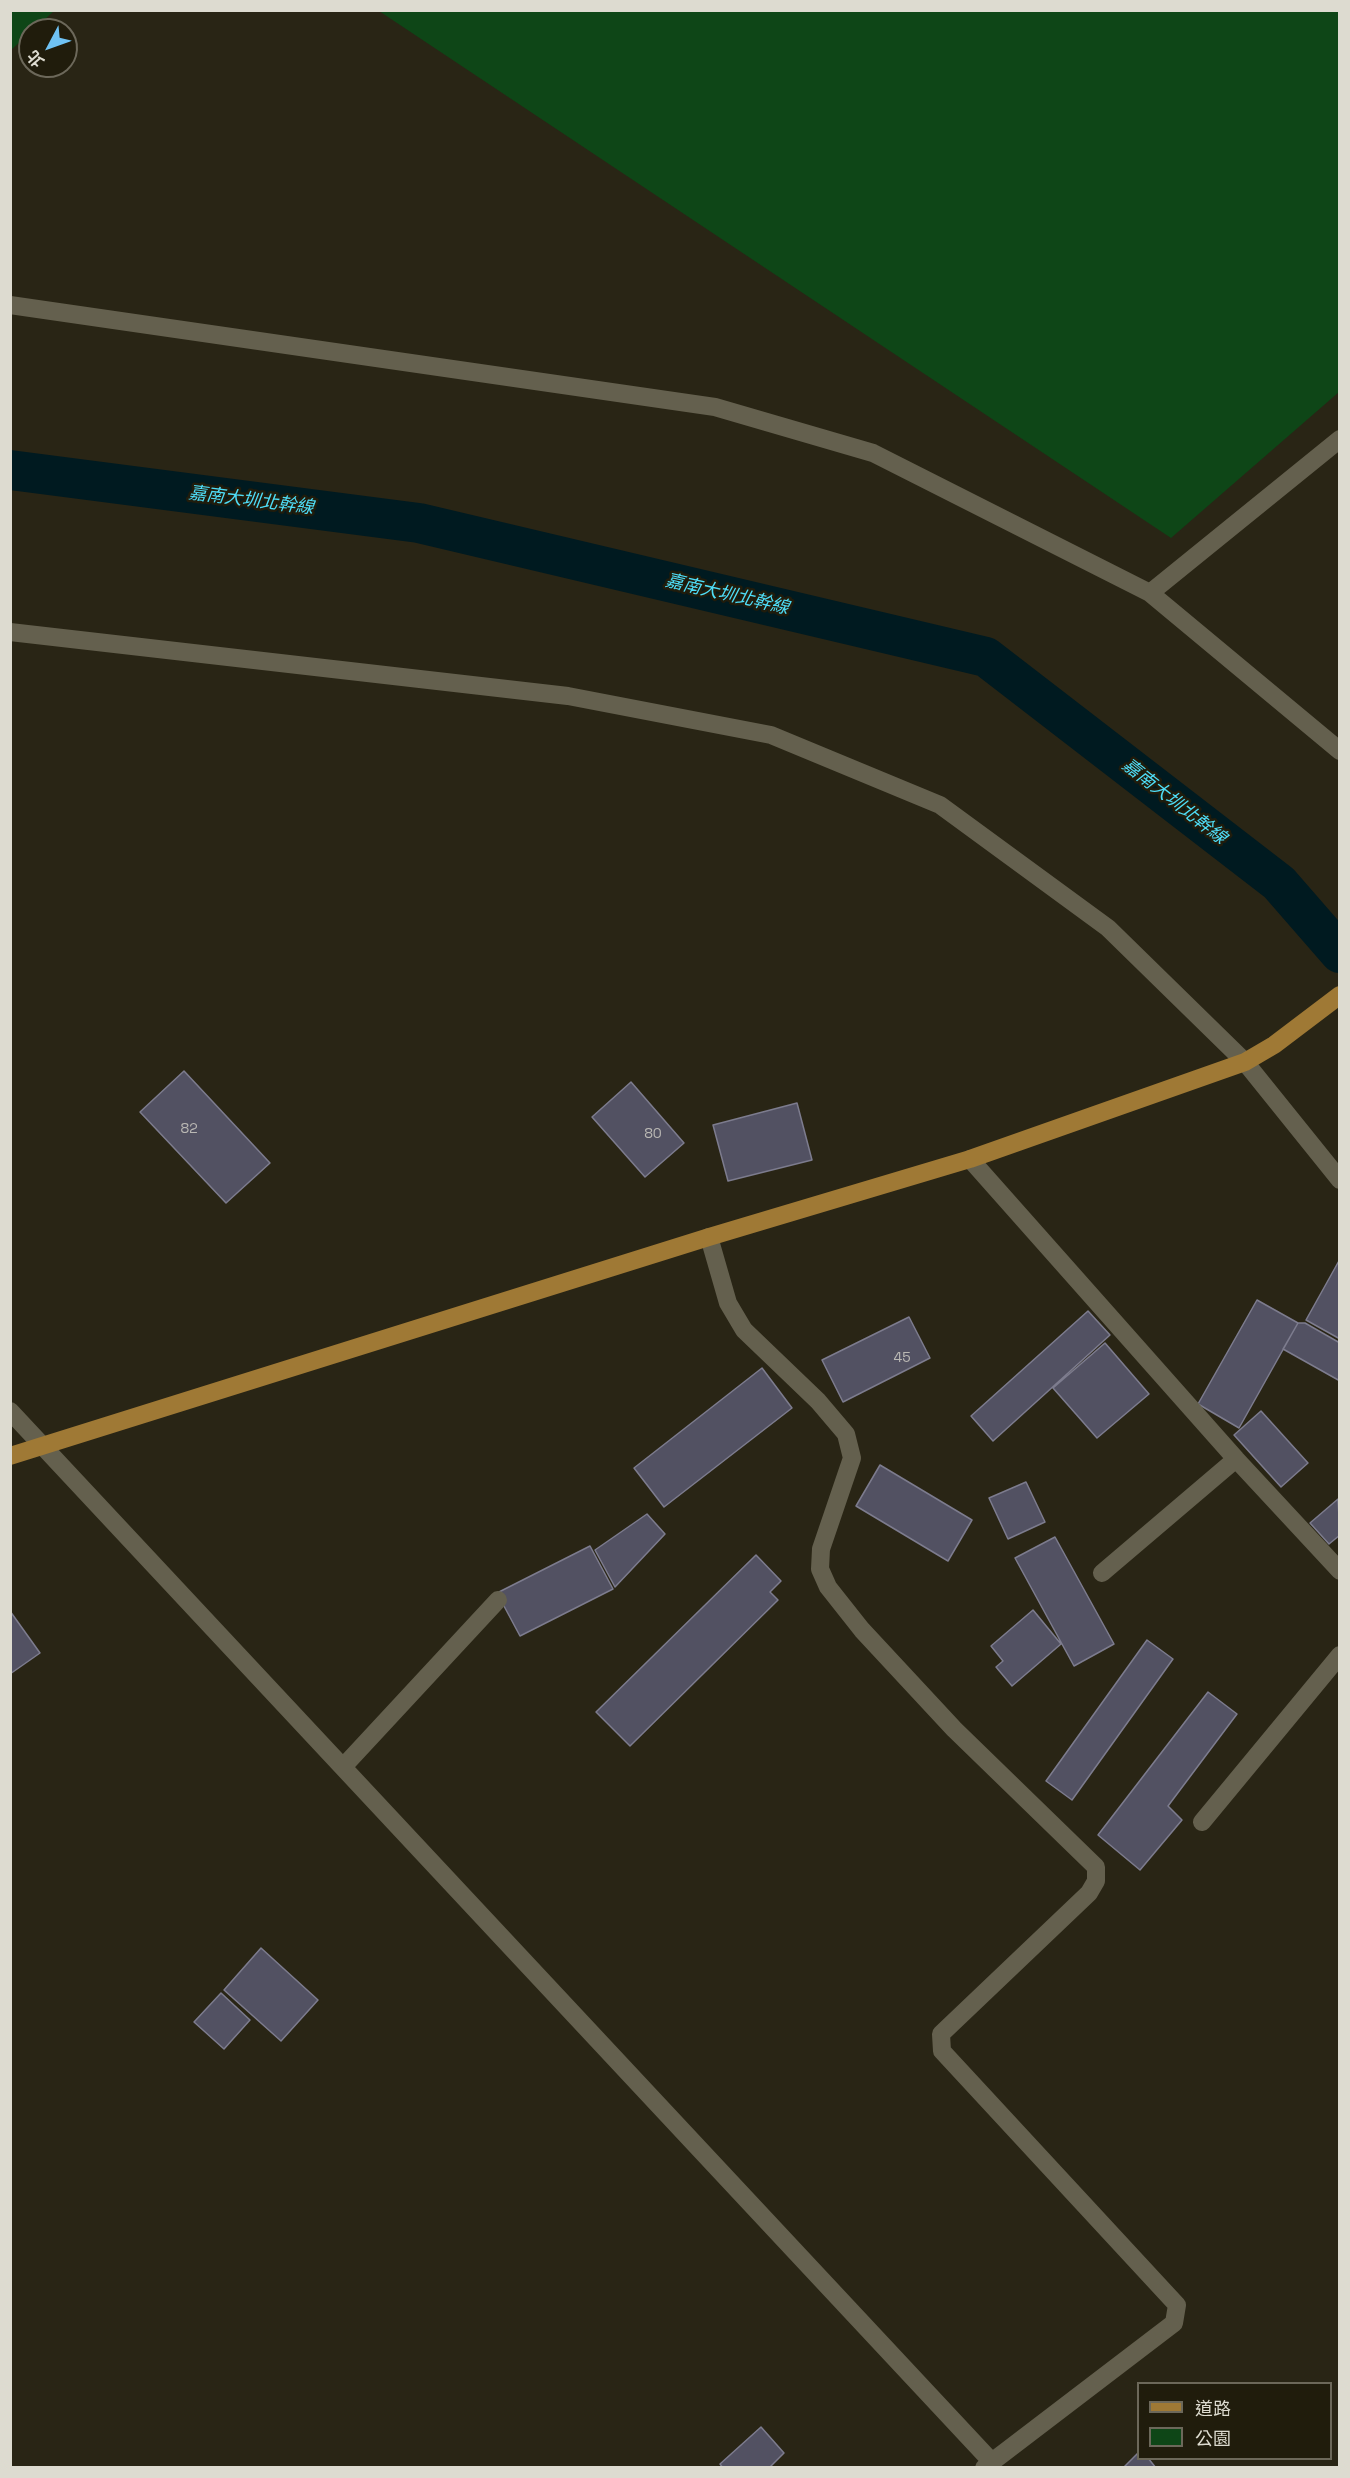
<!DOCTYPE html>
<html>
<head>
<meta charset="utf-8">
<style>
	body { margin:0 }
	#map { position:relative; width:1350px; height:2478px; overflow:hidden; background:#292515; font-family:"Space Grotesk","Noto Sans TC",sans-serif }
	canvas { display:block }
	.frame { position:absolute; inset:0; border:12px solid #dddbd0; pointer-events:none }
	.legend { position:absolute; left:1137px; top:2382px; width:195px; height:78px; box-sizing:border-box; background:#201c0c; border:2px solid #6c685a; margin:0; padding:8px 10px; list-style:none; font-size:18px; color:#dddbd0 }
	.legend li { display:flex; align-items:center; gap:12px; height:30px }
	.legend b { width:30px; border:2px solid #6c685a }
	.north { position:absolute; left:18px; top:18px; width:60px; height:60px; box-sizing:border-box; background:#201c0c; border:2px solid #6c685a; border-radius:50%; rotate:229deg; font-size:16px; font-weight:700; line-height:24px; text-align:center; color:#dddbd0 }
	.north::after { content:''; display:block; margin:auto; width:21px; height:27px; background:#6fc2f4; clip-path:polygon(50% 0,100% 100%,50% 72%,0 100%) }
</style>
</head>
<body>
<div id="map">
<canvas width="1350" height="2478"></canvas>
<div class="frame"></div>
<ul class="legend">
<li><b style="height:8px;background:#9f7935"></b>道路</li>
<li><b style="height:16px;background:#0e4617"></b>公園</li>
</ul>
<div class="north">北</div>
</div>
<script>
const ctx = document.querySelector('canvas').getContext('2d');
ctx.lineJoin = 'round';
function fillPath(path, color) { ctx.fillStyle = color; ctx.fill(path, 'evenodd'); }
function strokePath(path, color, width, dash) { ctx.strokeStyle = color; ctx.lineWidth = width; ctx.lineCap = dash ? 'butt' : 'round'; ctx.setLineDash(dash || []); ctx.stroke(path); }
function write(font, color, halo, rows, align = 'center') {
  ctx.font = font + ' "Space Grotesk","Noto Sans TC",sans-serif'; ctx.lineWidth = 5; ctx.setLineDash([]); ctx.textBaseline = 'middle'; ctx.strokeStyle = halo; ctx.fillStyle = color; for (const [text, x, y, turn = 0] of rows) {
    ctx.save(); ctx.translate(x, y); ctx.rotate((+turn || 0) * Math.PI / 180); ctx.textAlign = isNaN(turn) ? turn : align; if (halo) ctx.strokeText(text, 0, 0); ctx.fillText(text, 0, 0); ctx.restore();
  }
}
fillPath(new Path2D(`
	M11 10H54V11L11 50Z
	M379 11H1339V392L1171 538Z`), '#0e4617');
strokePath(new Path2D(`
	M10 470 419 523 986 657 1279 883 1340 953`), '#001a20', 40);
const building = new Path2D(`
	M184 1071 270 1163 226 1203 140 1112Z
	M631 1082 684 1143 645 1177 592 1117Z
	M797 1103 812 1160 728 1181 713 1125Z
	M1340 1259V1339L1306 1320Z
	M1257 1300 1298 1323 1239 1428 1198 1404Z
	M1088 1311 1110 1335 993 1441 971 1416Z
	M909 1317 930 1358 843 1402 822 1360Z
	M1298 1323H1305L1340 1343V1381L1283 1349Z
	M1105 1343 1149 1394 1097 1438 1053 1388Z
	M762 1368 792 1408 664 1507 634 1468Z
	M1261 1411 1308 1463 1281 1487 1234 1435Z
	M880 1465 972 1520 948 1561 856 1506Z
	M1026 1482 1045 1522 1008 1539 989 1498Z
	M1338 1499 1340 1535 1329 1544 1310 1523Z
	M647 1514 665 1534 615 1587 595 1550Z
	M1055 1537 1114 1644 1074 1666 1015 1558Z
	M590 1546 613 1589 520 1636 497 1593Z
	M756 1555 781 1581 770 1592 778 1600 630 1746 596 1712Z
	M1033 1610 1061 1644 1012 1686 996 1667 1003 1661 991 1646Z
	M10 1611 40 1653 10 1674Z
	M1147 1640 1173 1659 1072 1800 1046 1781Z
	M1208 1692 1237 1714 1168 1806 1182 1820 1140 1870 1098 1835Z
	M261 1948 318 2000 281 2041 224 1990Z
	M221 1993 250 2020 224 2049 194 2022Z
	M761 2427 784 2453 769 2468H723L720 2464Z
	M1138 2453V2458H1148L1156 2468H1123Z`);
fillPath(building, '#525162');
strokePath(building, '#7d7c8e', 1.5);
strokePath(new Path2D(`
	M10 305 715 407 873 453 1150 593 1340 751
	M1150 593 1340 439
	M10 632 568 696 771 735 940 805 1108 928 1245 1062 1340 1180
	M970 1159 1236 1459 1340 1571
	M709 1237 728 1303 744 1330 818 1401 846 1434 852 1458 821 1549 820 1569 828 1587 862 1630 954 1729 1096 1867V1881L1089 1893 941 2034 942 2051 1177 2305 1174 2323 984 2468
	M10 1411 991 2461
	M1102 1573 1236 1459
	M343 1767 498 1600
	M1202 1822 1340 1655`), '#64604e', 18);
strokePath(new Path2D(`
	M10 1456 709 1237 970 1159 1245 1062 1274 1045 1340 995`), '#9f7935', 18);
write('14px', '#bab8b4', null, [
	["82",189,1129],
	["80",653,1134],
	["45",902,1358]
]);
write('italic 18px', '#4eddf7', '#201c0c', [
	["嘉南大圳北幹線",251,501,7],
	["嘉南大圳北幹線",727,595,13],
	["嘉南大圳北幹線",1174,802,38]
]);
</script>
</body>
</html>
